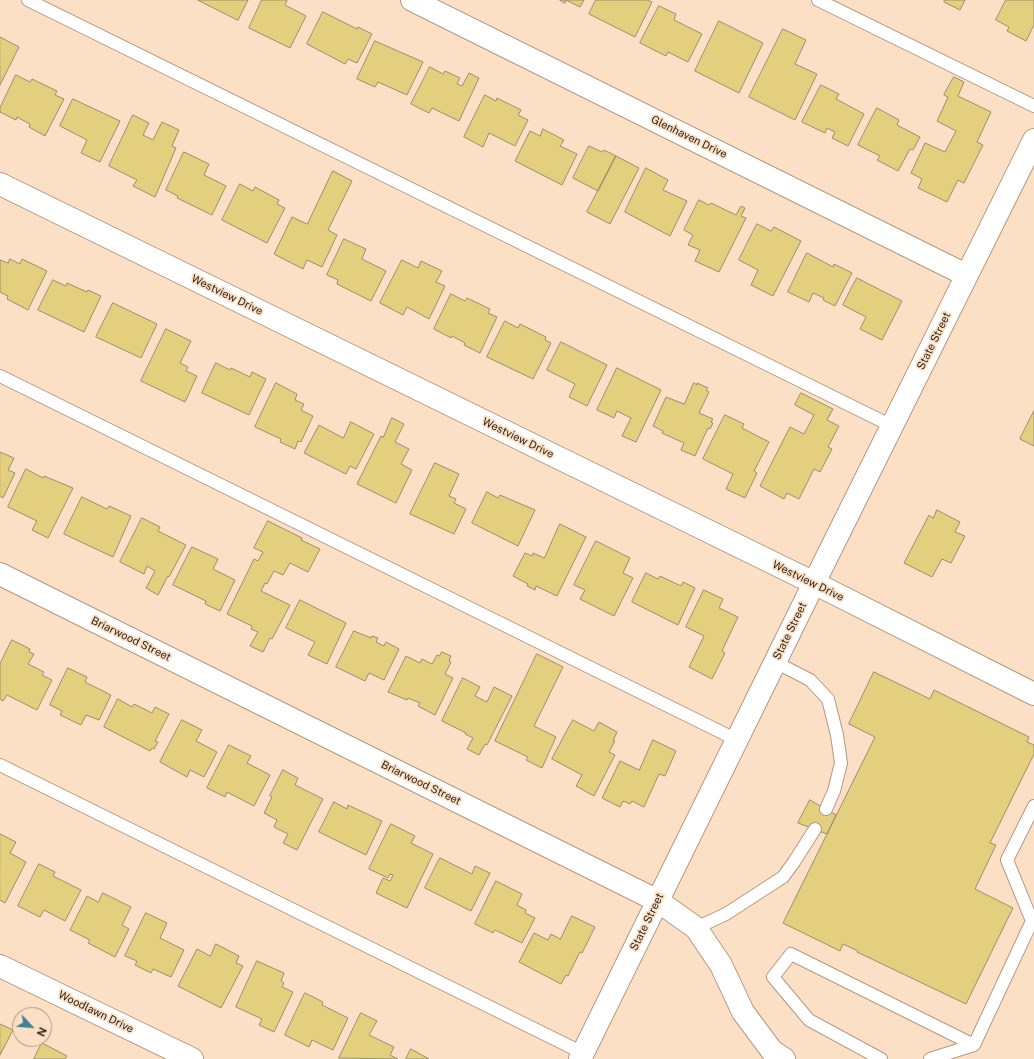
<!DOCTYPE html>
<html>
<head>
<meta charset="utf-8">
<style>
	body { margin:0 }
	#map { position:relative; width:1034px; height:1059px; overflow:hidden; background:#fce0c6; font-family:"Public Sans",sans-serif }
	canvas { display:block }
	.north { position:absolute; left:12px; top:1007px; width:40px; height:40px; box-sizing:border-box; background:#fce0c6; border:1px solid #aa9682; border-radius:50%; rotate:116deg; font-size:11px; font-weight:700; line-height:16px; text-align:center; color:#30261c }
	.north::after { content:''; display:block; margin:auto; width:14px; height:18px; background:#428195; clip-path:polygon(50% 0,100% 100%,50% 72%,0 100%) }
</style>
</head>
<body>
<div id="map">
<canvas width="1034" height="1059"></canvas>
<div class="north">N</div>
</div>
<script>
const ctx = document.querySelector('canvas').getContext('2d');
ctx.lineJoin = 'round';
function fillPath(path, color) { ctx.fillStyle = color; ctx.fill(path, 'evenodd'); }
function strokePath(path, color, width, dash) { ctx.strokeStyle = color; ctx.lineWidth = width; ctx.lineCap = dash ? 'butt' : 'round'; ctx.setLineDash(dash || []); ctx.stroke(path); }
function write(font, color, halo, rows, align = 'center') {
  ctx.font = font + ' "Public Sans",sans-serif'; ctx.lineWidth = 3.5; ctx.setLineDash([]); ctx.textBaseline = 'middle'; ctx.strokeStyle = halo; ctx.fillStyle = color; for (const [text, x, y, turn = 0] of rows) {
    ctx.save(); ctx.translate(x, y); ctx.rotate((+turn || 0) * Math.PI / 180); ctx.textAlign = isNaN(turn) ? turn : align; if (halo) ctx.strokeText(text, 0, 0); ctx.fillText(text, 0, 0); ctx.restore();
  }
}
const building = new Path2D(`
	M198 0H248L238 20Z
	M262 0H287L285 5 306 16 290 48 249 28Z
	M560 0H584L580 7 566 0 565 3Z
	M596 0H647L652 2 635 37 589 14Z
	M945 0H965L960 10 944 2Z
	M1006 0H1034V25L1026 41 1007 31 1009 27 996 20Z
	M659 6 676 14 674 20 702 34 688 62 668 52 666 56 640 43Z
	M323 12 357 29 358 27 372 34 357 63 348 59 345 64 307 44Z
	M719 21 763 43 739 93 695 71Z
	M783 29 806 40 795 64 817 74 795 120 749 97Z
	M0 37 19 47 0 85Z
	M375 41 423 62 407 95 378 82 375 87 357 79Z
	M430 67 443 74 445 71 460 78 457 84 462 86 469 73 479 78 459 121 432 108 429 113 411 104Z
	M16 75 30 82 32 79 57 91 55 95 64 99 45 136 29 127 30 124 17 117 16 120 0 112V108Z
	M954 77 964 82 958 96 991 112 977 142 983 145 964 183 958 180 947 202 918 188 922 179 911 173 925 143 945 152 956 131 937 121 948 97 944 95Z
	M821 85 839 94 836 99 864 114 848 146 832 138 835 132 827 128 825 133 802 122Z
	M485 95 496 101 497 98 521 110 518 115 528 120 515 146 489 133 483 147 464 137Z
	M73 99 120 121 100 162 81 153 87 140 60 126Z
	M877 108 899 120 897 125 920 137 913 150 910 149 898 171 877 160 880 156 858 145Z
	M133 115 149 123 143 135 153 140 162 122 179 130 172 146 176 148 155 197 133 186 137 180 109 166Z
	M543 129 564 140 560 146 577 154 562 185 515 161 530 131 540 136Z
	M589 146 602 152 604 150 616 156 598 191 573 178Z
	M184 152 209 164 204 175 226 186 212 215 177 198 178 196 166 190Z
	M616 156 639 168 610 224 587 212Z
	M646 168 668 180 663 190 687 201 670 236 625 212Z
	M333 171 352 181 328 230 337 235 322 267 307 260 303 269 274 254 292 217 307 224Z
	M240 184 253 191 255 187 279 200 277 204 285 208 267 243 222 220Z
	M699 200 709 205 711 203 736 215 741 206 745 208 741 216 746 218 719 272 695 261 700 250 688 245 693 235 684 230Z
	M757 224 771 231 774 227 801 241 773 296 751 285 758 270 739 260Z
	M344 239 366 249 362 259 386 271 371 301 337 284 338 280 327 275Z
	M807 253 833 267 834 264 852 273 835 306 823 300 824 298 813 293 809 302 788 292Z
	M10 259 20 264 22 259 47 271 28 310 7 299 8 296 0 292V260L8 263Z
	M402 260 418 268 421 261 442 271 436 282 445 286 429 319 407 307 403 315 380 303Z
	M857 278 902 301 882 340 860 329 866 317 843 305Z
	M53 280 66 286 67 283 87 292 88 290 101 296 84 332 38 310Z
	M451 294 465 301 467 298 490 309 488 313 497 317 480 353 464 345 465 343 452 336 451 338 434 329Z
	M113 303 157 324 141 358 96 337Z
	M505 321 518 328 520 324 546 337 545 340 551 343 533 379 487 357Z
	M166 329 191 341 180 363 188 367 186 371 197 376 185 402 141 381Z
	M561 342 607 365 587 406 569 397 575 384 547 370Z
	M216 363 230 370 231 368 250 377 252 372 266 379 249 415 202 393Z
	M617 368 661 390 636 442 622 436 631 418 617 411 614 418 597 410Z
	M276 383 297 394 295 400 304 404 301 410 313 416 301 442 298 441 295 449 280 442 281 439 255 427Z
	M694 383 697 385V383L708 388 706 390 709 392 699 413 713 419 711 422 713 423 710 429 708 428 695 456 681 450 684 443 662 433 663 431 653 426 666 397 684 404Z
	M801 393 833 409 827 420 839 426 828 447 832 449 820 472 814 469 799 499 787 493 784 499 760 486 790 427 804 434 814 415 795 405Z
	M1034 411V446L1020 439Z
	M725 415 744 424 742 428 769 442 754 471 757 473 745 498 726 489 733 474 703 459Z
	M392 418 404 424 395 442 409 449 401 464 412 470 396 503 357 484 381 436 383 437Z
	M351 422 374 434 356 469 350 466 346 474 304 453 319 425 343 438Z
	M0 452 14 458 8 470 15 473 3 498 0 496Z
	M435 463 459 474 449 496 456 499 454 503 466 509 454 534 410 514Z
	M26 469 43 478 44 476 73 488 48 538 32 530 37 521 8 507Z
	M487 492 498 498 500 495 535 510 518 546 472 523Z
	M82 497 107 509 109 506 131 516 113 557 64 534Z
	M937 510 960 522 955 532 965 536 951 563 942 559 932 577 904 563 929 515 933 518Z
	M142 518 160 527 158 531 186 545 169 577 168 576 158 595 146 588 155 571 147 566 144 574 120 562Z
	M268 521 302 538 301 540 320 549 308 572 290 563 283 575 274 571 267 584 265 583 261 591 290 605 272 639 270 638 263 652 250 646 258 632 251 629 252 626 227 614 254 559 258 561 263 552 254 548Z
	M560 524 586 537 557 596 536 586 535 590 527 586 528 584 513 576 525 553 532 556 533 553 544 558Z
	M596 541 630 558 623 573 633 578 614 616 580 599 585 590 574 585Z
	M192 547 218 559 213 569 235 580 220 611 205 604 206 601 173 585Z
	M646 573 658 579 660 576 681 586 683 582 695 588 678 625 632 602Z
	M704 590 723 599 719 608 738 617 722 651 725 653 712 679 689 667 704 636 686 627Z
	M300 600 346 623 327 664 308 655 315 642 286 628Z
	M354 631 371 638 372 636 378 638 376 642 384 646 386 642 399 649 384 680 369 673 365 681 336 667Z
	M12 640 30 649 29 652 34 654 28 664 44 672 42 675 52 680 37 710 7 695 3 701 0 699V664Z
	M442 652 451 656 449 661 451 662 445 674 453 678 435 715 418 706 420 703 408 698 407 700 388 692 406 656 420 663 422 659 432 664 437 655 439 656Z
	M537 654 563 667 534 726 556 737 542 768 526 760 528 757 495 741Z
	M68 668 87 677 85 682 111 695 99 720 86 715 81 725 60 715 62 711 50 705Z
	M874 672 930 699 934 690 1029 737 1027 742 1034 745V754L990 843 996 845 975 889 1013 908 966 1004 857 952 858 951 843 944 840 951 783 923 875 737 849 724Z
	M463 678 480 687 475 696 487 702 494 687 512 696 487 745 485 744 479 755 467 749 473 738 465 734 466 733 442 721Z
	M118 699 132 707 134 704 152 713 155 707 169 714 155 741 158 742 154 749 152 748 150 751 104 727Z
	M182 720 202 730 196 741 217 752 204 777 190 770 187 777 160 762Z
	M573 720 594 731 599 722 617 732 613 741H615L609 752 615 755 594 796 576 786 582 775 552 759Z
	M653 740 676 751 665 776 659 774 644 807 632 801 630 804 623 801 620 807 602 798 620 761 639 770Z
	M229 745 251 756 247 763 270 775 254 806 227 792 225 797 207 788Z
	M283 770 298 778 295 785 323 799 297 850 283 843 288 834 274 827 277 820 264 813 272 797 270 796Z
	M810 800 836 815 827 834 798 823Z
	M334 802 347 809 348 805 382 821 366 855 319 832Z
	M391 824 415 836 411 843 433 854 407 908 376 893 383 878 390 881 393 875 390 874 388 878 369 869Z
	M0 834 16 842 10 853 26 862 5 903 0 900Z
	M440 858 472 874 475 866 490 873 471 911 425 888Z
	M39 864 55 872 53 876 81 890 65 921 44 910 40 917 18 906Z
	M496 881 522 894 517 905 526 910 525 913 535 918 522 943 495 930 493 933 475 924Z
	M103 893 131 907 122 925 129 929 115 957 88 943 90 940 70 930 87 896 98 902Z
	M146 913 167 923 160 938 184 950 171 977 153 969 151 973 135 965 137 961 125 956Z
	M572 916 595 927 582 953 580 952 568 976 566 975 561 984 519 962 534 933 548 940 551 934 560 939Z
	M216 944 239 956 236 963 243 966 221 1008 178 986 197 949 210 956Z
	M257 961 284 973 281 981 284 983 282 987 293 992 274 1032 259 1025 262 1019 236 1007Z
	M305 993 323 1002 322 1005 348 1018 333 1050 312 1040 309 1047 285 1035Z
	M361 1013 377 1021 369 1035 394 1047 390 1055 398 1059 339 1058Z
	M0 1024 13 1030 0 1055Z
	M42 1043 67 1056 65 1059H34Z
	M411 1049 429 1059H406Z`);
fillPath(building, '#e3cf7d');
strokePath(building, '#978f6f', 1);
const service = new Path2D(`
	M28 0 892 426
	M818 0 1034 106
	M0 376 737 740
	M775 662 810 680 828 699 837 735 841 763 834 791 826 809
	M0 765 583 1053
	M696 928 726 914 783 877 794 862 815 829
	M881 1059 809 1020 773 977 791 954 974 1045
	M930 1059 974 1045 1032 921 1007 860 1034 806`);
const minor = new Path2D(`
	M412 0 966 275
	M0 184 814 583 1034 694
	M0 574 658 901 696 928 721 965 743 1012 772 1051 784 1059
	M0 966 192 1059
	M580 1059 814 583 1034 140`);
strokePath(service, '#b39980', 14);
strokePath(minor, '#b39980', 24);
strokePath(service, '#fff', 12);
strokePath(minor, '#fff', 22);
write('11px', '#30261c', '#fce0c6', [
	["Glenhaven Drive",689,137,26],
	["Westview Drive",227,295,26],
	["State Street",934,341,-64],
	["Westview Drive",518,438,26],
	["Westview Drive",808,581,26],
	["State Street",790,631,-64],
	["Briarwood Street",131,639,26],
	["Briarwood Street",421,783,26],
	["State Street",647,922,-64],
	["Woodlawn Drive",96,1012,26]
]);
</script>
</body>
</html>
